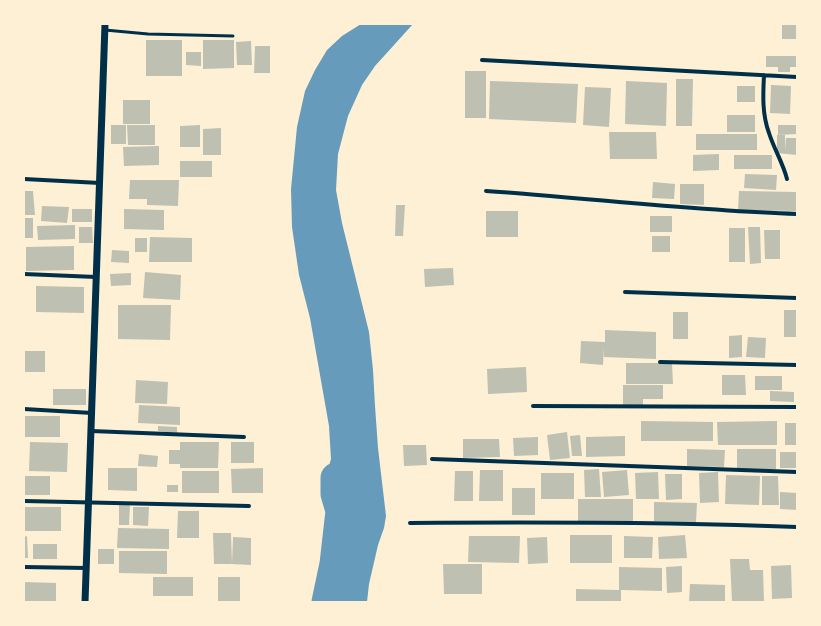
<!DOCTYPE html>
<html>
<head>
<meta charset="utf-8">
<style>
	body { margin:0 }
	#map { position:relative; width:821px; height:626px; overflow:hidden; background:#fdf0d5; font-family:Mulish,sans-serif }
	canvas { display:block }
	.frame { position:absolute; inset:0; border:25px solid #fdf0d5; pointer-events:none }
</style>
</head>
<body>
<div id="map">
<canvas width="821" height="626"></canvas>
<div class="frame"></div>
</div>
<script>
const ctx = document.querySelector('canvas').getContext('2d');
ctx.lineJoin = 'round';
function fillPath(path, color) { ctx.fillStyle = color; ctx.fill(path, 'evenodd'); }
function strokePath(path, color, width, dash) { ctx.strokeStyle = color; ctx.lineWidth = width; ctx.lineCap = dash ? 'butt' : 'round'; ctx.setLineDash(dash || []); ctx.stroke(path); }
fillPath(new Path2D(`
	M361 24H413L375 66 362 85 348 116 338 154 336 190 342 223 369 332 373 370 375 406 378 448 386 516 384 528 378 545 369 584 367 602H330L340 553 342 525 325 487 326 476 331 459 329 426 310 318 299 275 292 227 291 189 297 127 305 91 315 70 327 50 342 36Z`), '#669bbc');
strokePath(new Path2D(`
	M327 602 335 564 341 511 336 494V478`), '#669bbc', 31);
fillPath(new Path2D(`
	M782 24H797V39H782Z
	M146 40H182V76H146Z
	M203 40H234V68L203 69Z
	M251 41 252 65H237L236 42Z
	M255 46H270V73H254Z
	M186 52H201V66L186 65Z
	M766 56H797V67H790V72H778V67H766Z
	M465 71H486V118H465Z
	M676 79H693L692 126H676Z
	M490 81 578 84 576 123 489 119Z
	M626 81 667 83 666 126 625 124Z
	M771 85 791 86 790 114 770 113Z
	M737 86H755V102H737Z
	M585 87 611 88 609 127 583 125Z
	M123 100H150V124H123Z
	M727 115H755V132H727Z
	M111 125H126V144H111Z
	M127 125H155V145H128Z
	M200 125V147H180V126Z
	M778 125H797V134L778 135Z
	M221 128V155H203V129Z
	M609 132H656L657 159H610Z
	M696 134H757V150H696Z
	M777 135H785V150L786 138H797V155L777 153Z
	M159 146V165L124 166 123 147Z
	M719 154V170L693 171V155Z
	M734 155H772V169H734Z
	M180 161H212V177H180Z
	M745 174 777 175 776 190 744 188Z
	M130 180H179L178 206 147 205V199H129Z
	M653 182 675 184 674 199 652 198Z
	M680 184H704V205L680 204Z
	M24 191H33L35 215H24Z
	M739 191 797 192V211L738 210Z
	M396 205H405L403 236H395Z
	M42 206 69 207 67 223 41 221Z
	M72 209H92V222H72Z
	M124 209 164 210V230L124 229Z
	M486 211H518V237H486Z
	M650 216H672V232H650Z
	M24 218H33V238H24Z
	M75 225V239L38 240 37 226Z
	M79 227H92L93 243H79Z
	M748 227H760L761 263 750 264Z
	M729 228H745V262H729Z
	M764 230H780V259H765Z
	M652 236H670V252H652Z
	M150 237 192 238V262H149Z
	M135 238H147V252H135Z
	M74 246V270L26 271V247Z
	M112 250 129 251V263L111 262Z
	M453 268 454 285 425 287 424 269Z
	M145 272 181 275 180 300 143 298Z
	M131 273V285L111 286 110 274Z
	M36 286 84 287V313L36 312Z
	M118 305H171L170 340 118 339Z
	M784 310H797V337H784Z
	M673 312H688V339H673Z
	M605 330 656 332V359L604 357V347L603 365 580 363 581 341 605 342Z
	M742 335V357L729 358V336Z
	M748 337 766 338 765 358 746 357Z
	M24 351H45V372H24Z
	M626 363H672L673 384H626Z
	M526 367 527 392 488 394 487 369Z
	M722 375H745L746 395H722Z
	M755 376H782V390H755Z
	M136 380 168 382 167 404 135 403Z
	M623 385H663V399H643V405H623Z
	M53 389H86V405H53Z
	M770 391 794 392V402L770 401Z
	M139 405 180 407V425L138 423Z
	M24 416H60V437H24Z
	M641 421 713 422V441H641Z
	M777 421V445H718L717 422Z
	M785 423H797V445H785Z
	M158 426 177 427V433L158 431Z
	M567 432 570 458 550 460 547 435Z
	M580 435 582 456H572L570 436Z
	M625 436V456L586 457V437Z
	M538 437V455L514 456 513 438Z
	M463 439H499L500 457 463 458Z
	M30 442 68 443 67 472 29 471Z
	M180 442H219L218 468H180V464H169V450H180Z
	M231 442H254V463H231Z
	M403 445H426L427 465 404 466Z
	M687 449 725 450 724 467 687 466Z
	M737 449H776V469H737Z
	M780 452H797V468H780Z
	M139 454 158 456 157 467 138 466Z
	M108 468H137V491L108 490Z
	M263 468V493H232L231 469Z
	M599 469 601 497H585L584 470Z
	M480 470H503V501H479Z
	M627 470 629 495 604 497 602 472Z
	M182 471H219V493H182Z
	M455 471H473V501H454Z
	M658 472 659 499H636L635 473Z
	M718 472 719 502 700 503 699 473Z
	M541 473H574V499H541Z
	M665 474H682V499L666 500Z
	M726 475 760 476 759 505 725 504Z
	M24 476H50V495H24Z
	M762 476H778L779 505H762Z
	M167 485H178V492H167Z
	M512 488H535V515H512Z
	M780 492 797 493V510L780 509Z
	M578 499H633V522L578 521Z
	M654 502 697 503 696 522 654 521Z
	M119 505H130L129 525H119Z
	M24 507H61V531H24Z
	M133 507H149L148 526 133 525Z
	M178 511H199V538H177Z
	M118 528 169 529V549L117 548Z
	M213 533H231L232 564H214Z
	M570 535H612V563H570Z
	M685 535 687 558 659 559 658 537Z
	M27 536 28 558H24V537Z
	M469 536H520L519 563 468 562Z
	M624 536 653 537 652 558H624Z
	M233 537 251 538V565L232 564Z
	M547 537 548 563 528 564 527 538Z
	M33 544H57V559H33Z
	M98 549H114V564H98Z
	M119 551H167V574L119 573Z
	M730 559H749L750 570H763L764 602H732Z
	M443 564H482V594H444Z
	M791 565 792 598 772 599 771 566Z
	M682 566V592L667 593 666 567Z
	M619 567 662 568V591L621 590V602H576V589L619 590Z
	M153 577H193V596H153Z
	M218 577H240V602H218Z
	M24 582 56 583V602H24Z
	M690 584 725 585V602H689Z`), '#bec0b2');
strokePath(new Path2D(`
	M105 30 148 34 233 36`), '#003049', 3);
strokePath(new Path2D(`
	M482 60 797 77
	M764 75C763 95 762 114 769 133 774 149 783 163 787 179
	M24 179 100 183
	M486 191C590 198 693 211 797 214
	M24 274 96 277
	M625 292 797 298
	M660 362 797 365
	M533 406 797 407
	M24 409 92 413
	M91 431 244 437
	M432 459 797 472
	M24 501 249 506
	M410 523C539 522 668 522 797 527
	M24 567 86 568`), '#003049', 4);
strokePath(new Path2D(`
	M85 602 105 24`), '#003049', 7);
</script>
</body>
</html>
